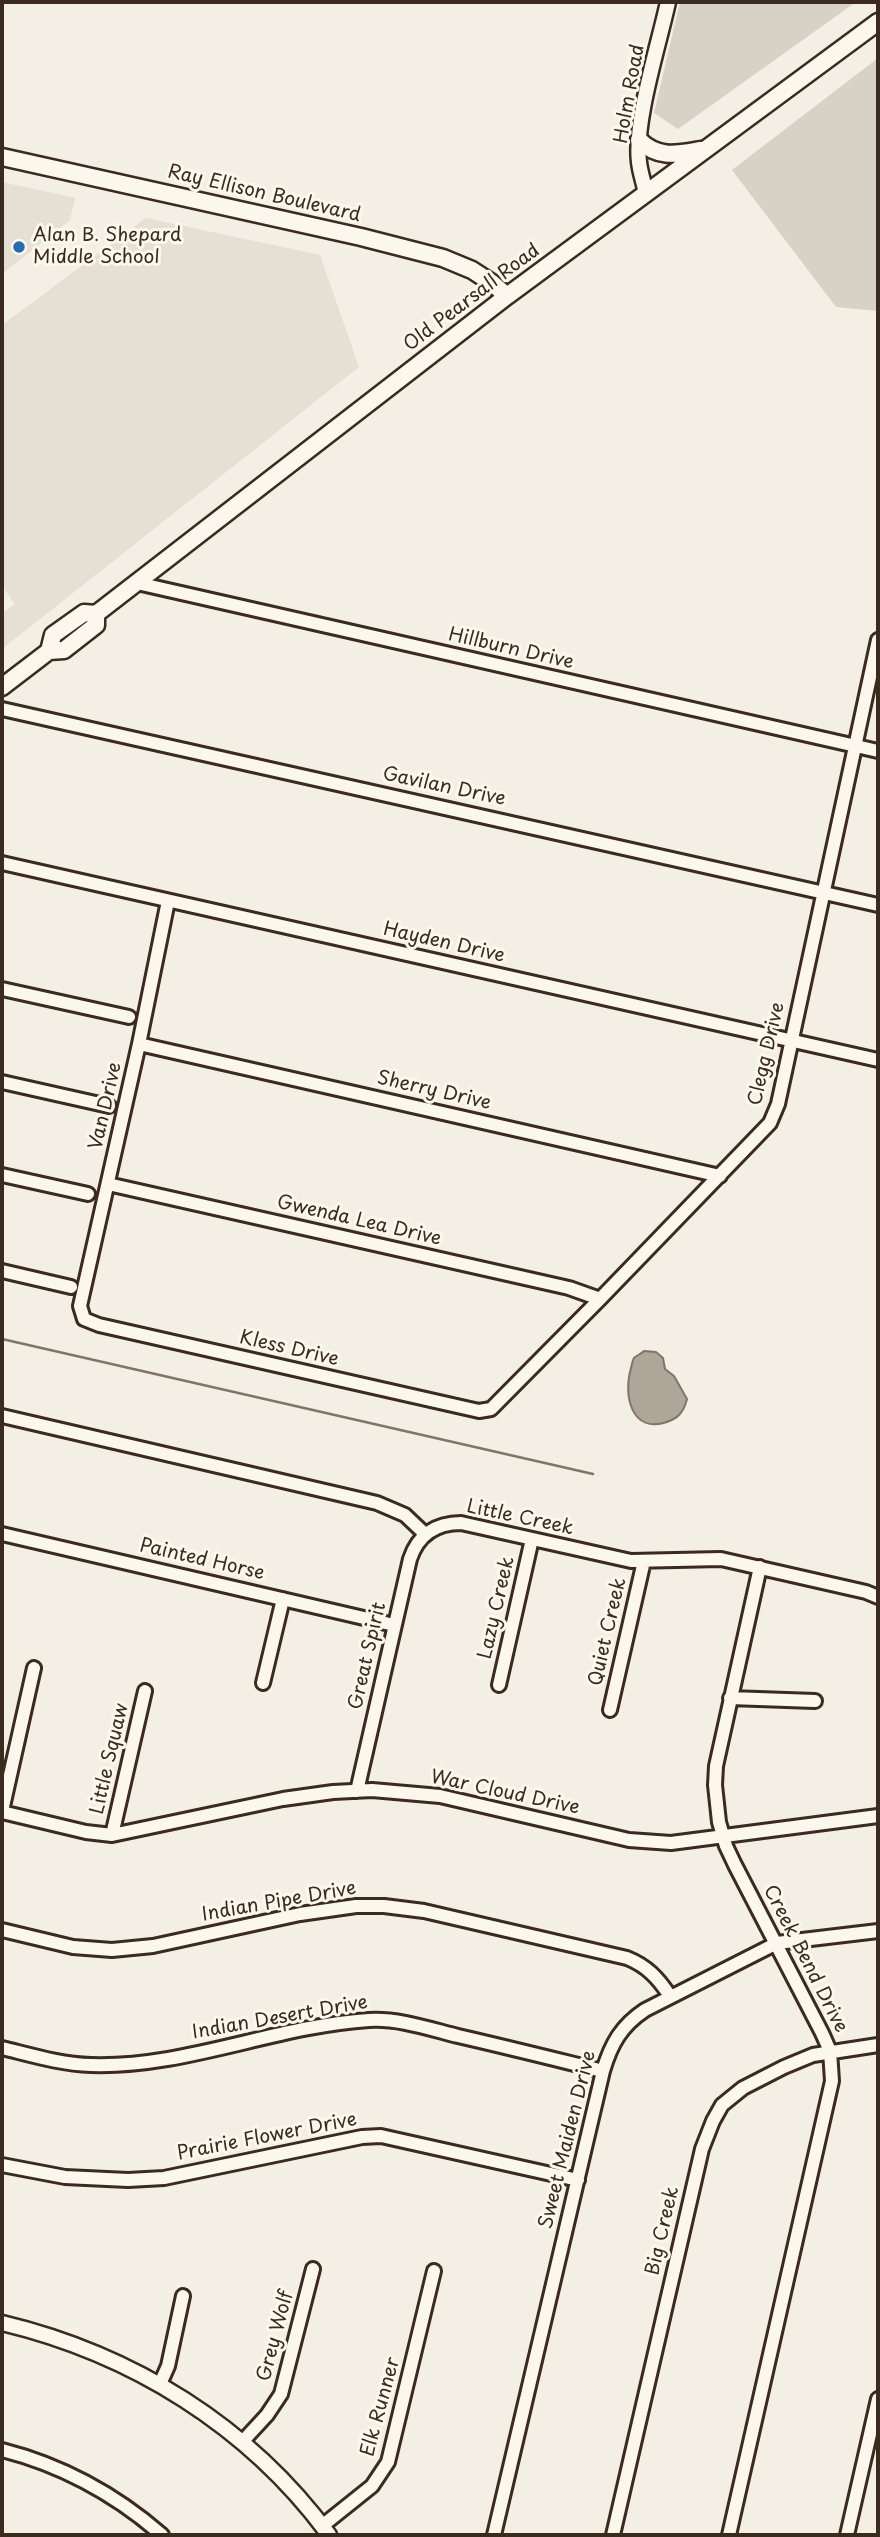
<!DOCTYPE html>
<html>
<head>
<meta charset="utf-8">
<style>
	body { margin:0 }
	#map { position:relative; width:880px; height:2537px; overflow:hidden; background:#f3efe4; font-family:"Playpen Sans",sans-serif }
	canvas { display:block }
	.frame { position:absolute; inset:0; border:4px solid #3b2a1e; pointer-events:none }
</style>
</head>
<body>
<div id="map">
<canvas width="880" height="2537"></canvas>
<div class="frame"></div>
</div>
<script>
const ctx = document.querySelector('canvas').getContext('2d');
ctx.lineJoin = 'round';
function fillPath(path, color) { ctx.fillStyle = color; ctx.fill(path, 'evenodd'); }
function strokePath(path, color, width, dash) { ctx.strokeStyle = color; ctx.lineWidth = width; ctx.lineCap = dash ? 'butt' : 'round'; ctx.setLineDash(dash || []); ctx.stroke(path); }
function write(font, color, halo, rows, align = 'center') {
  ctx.font = font + ' "Playpen Sans",sans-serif'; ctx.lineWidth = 6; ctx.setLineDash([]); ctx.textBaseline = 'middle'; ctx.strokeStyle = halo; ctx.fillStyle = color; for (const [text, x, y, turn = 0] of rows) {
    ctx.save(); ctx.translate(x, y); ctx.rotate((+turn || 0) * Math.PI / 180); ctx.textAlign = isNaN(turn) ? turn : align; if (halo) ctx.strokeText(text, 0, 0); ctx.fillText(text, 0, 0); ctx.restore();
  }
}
fillPath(new Path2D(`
	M2 182 75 198 70 220 2 274Z
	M146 218 320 255 359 367 2 649V613L15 604 2 586V325Z`), '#e5dfd4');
fillPath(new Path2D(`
	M680 2H856L678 129 654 113Z
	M878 58V311L836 307 732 170Z`), '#d8d1c6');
const water = new Path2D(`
	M644 1351 656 1352 663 1358 665 1369 674 1376 687 1399C684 1411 679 1418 667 1422 631 1434 623 1395 631 1368 632 1365 632 1361 634 1358 637 1355 641 1354 644 1351Z`);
fillPath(water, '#afa69a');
strokePath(water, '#817468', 2);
strokePath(new Path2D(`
	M2 1339 593 1474`), '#817468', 2.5);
const minor = new Path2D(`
	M137 583 878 751
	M2 709 878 905
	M2 863 878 1060
	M168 901 139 1044 80 1306 84 1319 99 1325 479 1411 491 1409 600 1299 770 1123 778 1104 878 640
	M2 989 129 1017
	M139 1044 720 1176
	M2 1082 109 1106
	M2 1175 88 1194
	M108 1184 569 1288 600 1299
	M2 1271 71 1287
	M2 1416 377 1503 405 1515 425 1534
	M2 1534 394 1625
	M263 1683 283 1599
	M499 1685 532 1539
	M730 1698 815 1701
	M610 1710 644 1561
	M357 1791 410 1559C418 1535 436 1523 461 1523L631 1561 721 1559 866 1592 878 1597
	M2 1811 34 1668
	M2 1812 86 1832 112 1835 283 1799 333 1792 372 1790 440 1796 629 1840 671 1843 878 1816
	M112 1835 145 1691
	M2 1930 73 1947 112 1950 153 1946 300 1914 356 1906H384L424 1911 627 1958C647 1966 658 1978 670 1996
	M2 2048C31 2055 60 2064 91 2065 185 2068 275 2026 369 2020 398 2018 430 2029 458 2036 506 2047 554 2059 603 2071
	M2 2165 65 2177 128 2180 164 2178 362 2137 381 2136 578 2180
	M160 2384 168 2366 183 2296
	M243 2441 267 2415 281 2394 313 2269
	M2 2450C61 2465 116 2495 162 2535
	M322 2526 372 2486 388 2462 434 2271
	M494 2535 603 2071C611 2044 621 2026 645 2010L777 1943 878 1931
	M613 2535 702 2149 713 2121 722 2105 743 2088 784 2067 813 2055 878 2045
	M729 2535 832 2081 830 2051 822 2033 735 1865 726 1846 719 1822 715 1785 716 1766 760 1567
	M847 2535 878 2399`);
const tertiary = new Path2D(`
	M646 194C644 183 640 172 639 162 634 121 659 44 668 2
	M2 2323C132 2354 249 2426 329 2535`);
const secondary = new Path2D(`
	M639 140C658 159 677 154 701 150
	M2 157 361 237 443 258 472 270 492 283 507 296
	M49 651 53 635 84 613 96 614 507 296 878 22
	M2 687 49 651 64 650 96 625V614`);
strokePath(minor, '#3b2a1e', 18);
strokePath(tertiary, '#3b2a1e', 19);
strokePath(secondary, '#3b2a1e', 21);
strokePath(minor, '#fbf7ec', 12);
strokePath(tertiary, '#fbf7ec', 14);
strokePath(secondary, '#fbf7ec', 16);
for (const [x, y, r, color] of [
	[19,247,7,"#1f6fb2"]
]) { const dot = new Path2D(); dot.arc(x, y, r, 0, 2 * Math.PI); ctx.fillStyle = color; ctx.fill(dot); strokePath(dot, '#fbf7ec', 2.5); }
write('19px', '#3b2a1e', '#fbf7ec', [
	["Holm Road",630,94,-80],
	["Ray Ellison Boulevard",264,194,13],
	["Old Pearsall Road",472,298,-37],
	["Hillburn Drive",511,649,13],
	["Gavilan Drive",444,787,12],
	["Hayden Drive",444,943,13],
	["Clegg Drive",767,1054,-77],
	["Sherry Drive",434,1091,13],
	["Van Drive",106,1106,-77],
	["Gwenda Lea Drive",359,1221,13],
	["Kless Drive",289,1349,13],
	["Little Creek",520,1518,12],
	["Painted Horse",202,1560,13],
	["Lazy Creek",497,1608,-77],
	["Quiet Creek",608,1632,-77],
	["Great Spirit",368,1656,-77],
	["Little Squaw",110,1759,-77],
	["War Cloud Drive",505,1793,12],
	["Indian Pipe Drive",279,1902,-10],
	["Creek Bend Drive",805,1959,63],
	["Indian Desert Drive",280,2018,-10],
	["Prairie Flower Drive",267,2137,-11],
	["Sweet Maiden Drive",568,2140,-76],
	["Big Creek",663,2231,-77],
	["Grey Wolf",276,2336,-75],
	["Elk Runner",381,2407,-75]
]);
write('19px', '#3b2a1e', '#fbf7ec', [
	["Alan B. Shepard",33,236],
	["Middle School",33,258]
], 'left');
</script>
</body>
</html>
